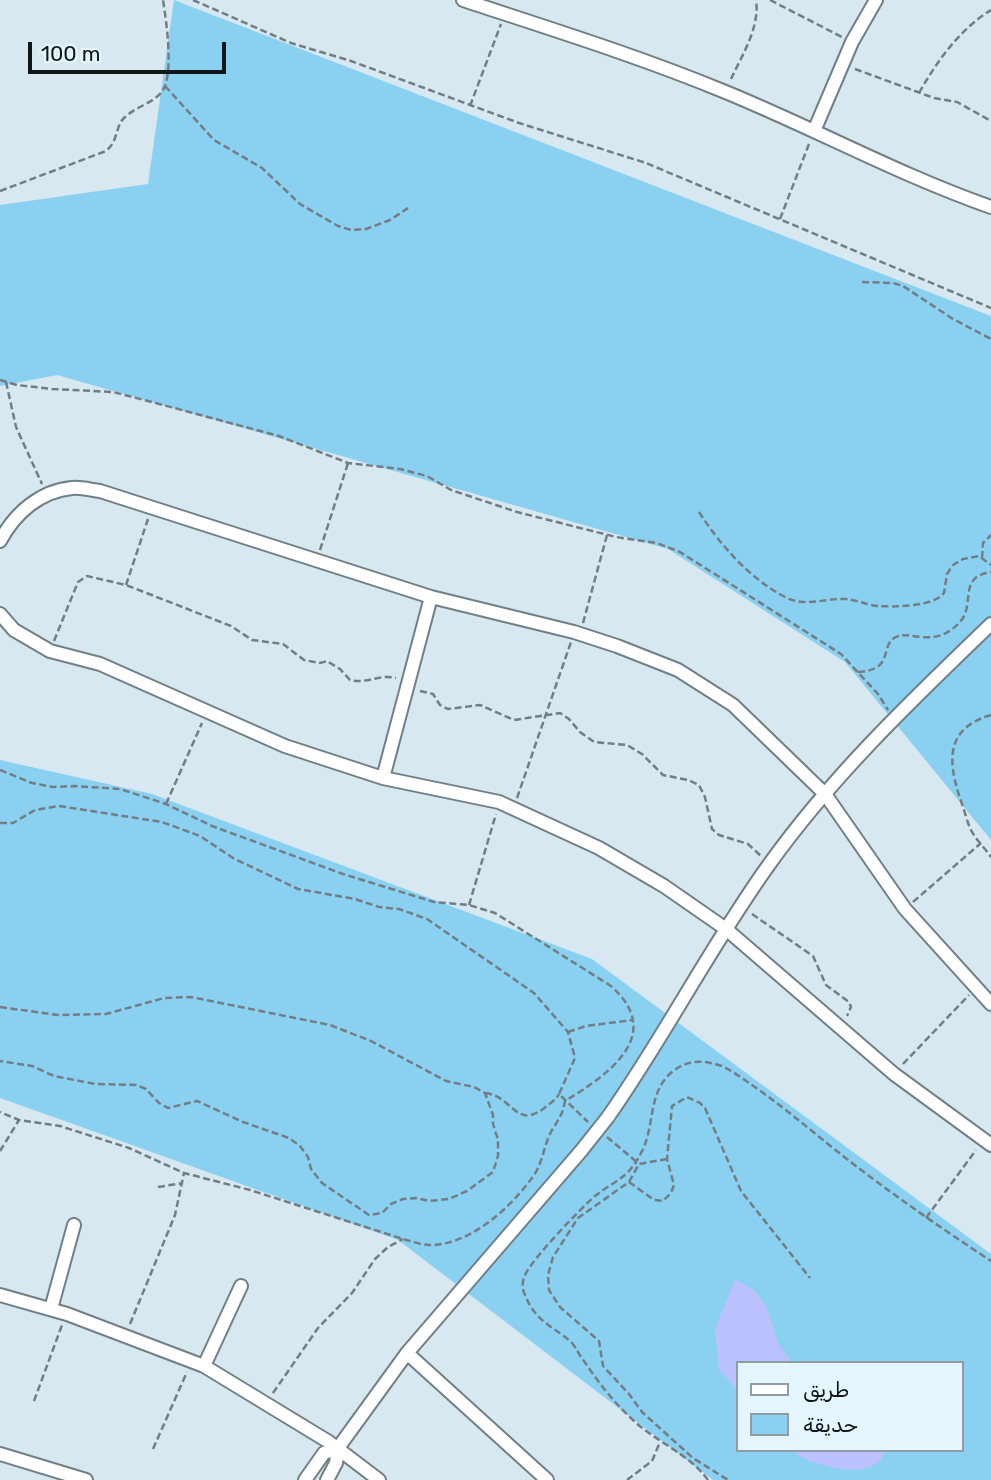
<!DOCTYPE html>
<html>
<head>
<meta charset="utf-8">
<style>
	body { margin:0 }
	#map { position:relative; width:991px; height:1480px; overflow:hidden; background:#d7e8f0; font-family:Rubik,Cairo,sans-serif }
	canvas { display:block }
	.legend { position:absolute; left:736px; top:1361px; width:228px; height:91px; box-sizing:border-box; background:#e4f5fd; border:2px solid #909ca2; margin:0; padding:9px 12px; list-style:none; font-size:21px; color:#111619 }
	.legend li { display:flex; align-items:center; gap:14px; height:35px }
	.legend b { width:35px; border:2px solid #909ca2 }
	.scale { position:absolute; left:28px; top:42px; width:198px; height:32px; box-sizing:border-box; border:4px solid #111619; border-top:0; padding-left:9px; font-size:21px; line-height:24px; white-space:nowrap; color:#111619; -webkit-text-stroke:5px #e4f5fd; paint-order:stroke }
</style>
</head>
<body>
<div id="map">
<canvas width="991" height="1480"></canvas>
<ul class="legend">
<li><b style="height:9px;background:#fff"></b>طريق</li>
<li><b style="height:19px;background:#8ad1f1"></b>حديقة</li>
</ul>
<div class="scale">100 m</div>
</div>
<script>
const ctx = document.querySelector('canvas').getContext('2d');
ctx.lineJoin = 'round';
function fillPath(path, color) { ctx.fillStyle = color; ctx.fill(path, 'evenodd'); }
function strokePath(path, color, width, dash) { ctx.strokeStyle = color; ctx.lineWidth = width; ctx.lineCap = dash ? 'butt' : 'round'; ctx.setLineDash(dash || []); ctx.stroke(path); }
fillPath(new Path2D(`
	M174 0 991 316V840L845 662 668 549 57 375 0 386V205L148 184Z
	M0 760 152 794 592 959 991 1254V1480H713L398 1240 0 1098ZM737 1363H961V1450H737Z`), '#8ad1f1');
fillPath(new Path2D(`
	M735 1279 755 1291 767 1308 778 1343 792 1363H737V1390L719 1370 715 1329Z
	M794 1450H884C881 1480 826 1470 799 1456Z`), '#bac1fd');
const minor = new Path2D(`
	M463 0C551 29 638 56 723 91 814 128 899 175 991 207
	M814 131 852 42 876 0
	M0 541C15 513 40 491 72 488 81 487 91 490 100 491L431 597 574 632 617 646 678 670 733 705 825 794 905 909 991 1004
	M0 614 14 630 50 651 100 664 285 746 383 778 499 802 599 848 664 886 726 929 894 1074 991 1145
	M383 778 431 597
	M608 1117C665 1036 710 947 768 866 832 776 912 700 991 624
	M0 1295 67 1314 204 1366 329 1442 379 1480
	M51 1309 74 1225
	M407 1353 547 1480
	M204 1366 241 1286
	M0 1454 86 1480
	M305 1480 324 1453 338 1448
	M327 1480 336 1463 338 1448 407 1353 581 1151`);
strokePath(minor, '#717f87', 16);
strokePath(new Path2D(`
	M193 0 291 43 351 61 519 123 646 163 991 308
	M770 0 842 37
	M855 69 934 98 957 102 991 121
	M731 79C742 55 760 28 756 0
	M165 86 214 140 262 168 300 204 338 226 351 230 366 229 390 220 408 208
	M919 93C937 61 960 29 991 10
	M470 106 501 24
	M0 191 106 151C119 140 115 127 124 118 135 107 151 104 161 93 175 77 166 20 163 0
	M780 219 809 144
	M862 282 893 283 903 286 953 319 991 339
	M0 380 17 385 52 389 113 392 148 401 279 436 348 463 400 469 427 476 451 490 517 512 616 537 657 543 680 552 841 654 878 694 888 710
	M6 382 16 427 42 484
	M699 512C721 546 751 580 787 598 807 607 825 598 846 599 857 600 867 605 878 606 895 607 933 607 944 593L947 574 953 565 963 559 979 556 991 565
	M320 550 348 463
	M982 558 983 543 991 535
	M126 585 148 519
	M583 623 607 535
	M54 641 78 582 87 576 126 585 231 626 252 640 283 644 304 660 320 663 327 661 340 669 350 680C368 684 378 674 396 678
	M858 672C894 670 880 648 894 638 909 628 933 651 960 622 976 604 957 577 991 572
	M420 691 433 694 440 705 448 709 480 705 514 720 560 713 569 719 580 732 594 742 627 745 642 754 663 775 688 780 699 785 705 797 712 829 719 835 748 844 761 856
	M991 715C943 729 948 764 962 804 965 812 967 822 971 830 976 840 985 848 991 857
	M0 770 32 783 53 787 74 786 120 789 166 804 212 826 343 874 434 902 469 905 495 913 611 986C666 1035 608 1075 565 1101 562 1116 560 1117 552 1130 544 1144 543 1162 534 1175 512 1207 469 1246 429 1245 421 1245 411 1241 403 1239L250 1190 184 1173 129 1148 60 1126 19 1120 0 1112
	M517 798 571 642
	M166 804 202 723
	M0 823H13L35 810 59 806 162 822 200 836 233 858 298 889 355 899 379 907 399 909 427 919 534 993 568 1032 575 1058 559 1094 588 1122
	M913 902 981 843
	M469 905 496 814
	M752 914 813 956 826 985 849 1002 851 1007 847 1016
	M0 1007 58 1015 106 1014 164 998 191 997 330 1025 371 1041 446 1081 474 1087 485 1093 493 1115V1124L498 1140V1156L493 1172 467 1191 449 1199 429 1201 416 1198 403 1199 391 1204 382 1213 369 1215 322 1183 311 1169 308 1157 300 1146 289 1138 243 1122 197 1101 168 1108 159 1103 146 1089 136 1085 95 1084 54 1076 32 1066 0 1061
	M568 1032 586 1026 633 1020
	M903 1064 969 995
	M485 1093C513 1096 515 1129 543 1109 549 1104 555 1101 559 1094
	M607 1137 639 1164
	M0 1151 19 1120
	M667 1159 639 1164 629 1182 578 1218 553 1257 548 1275 549 1290 560 1307 599 1341 603 1366 629 1394 642 1412 693 1458 728 1480
	M629 1182 654 1200 663 1201 671 1193 674 1185 667 1159 672 1106 687 1097 700 1103 705 1108 741 1191 810 1278
	M158 1187 183 1183
	M926 1218 976 1150
	M130 1324 175 1215 184 1173
	M273 1393 318 1328 352 1293 375 1259 388 1247 403 1239
	M34 1401 62 1325
	M153 1449 187 1372
	M627 1480 652 1461 660 1442
	M708 1480C689 1454 658 1443 634 1421 615 1404 598 1382 584 1361 579 1355 577 1349 572 1343 554 1326 536 1323 525 1295 522 1289 522 1281 525 1275 533 1258 580 1209 595 1196 618 1178 629 1179 643 1149 655 1123 648 1092 672 1072 688 1059 704 1060 722 1066 731 1070 740 1077 749 1083 777 1102 802 1123 828 1144 880 1186 935 1224 991 1261`), '#737d83', 2.5, [7, 3.5]);
strokePath(minor, '#fff', 12);
const minorBridge = new Path2D(`
	M581 1151 608 1117`);
strokePath(minorBridge, '#717f87', 16, []);
strokePath(minorBridge, '#fff', 12);
</script>
</body>
</html>
